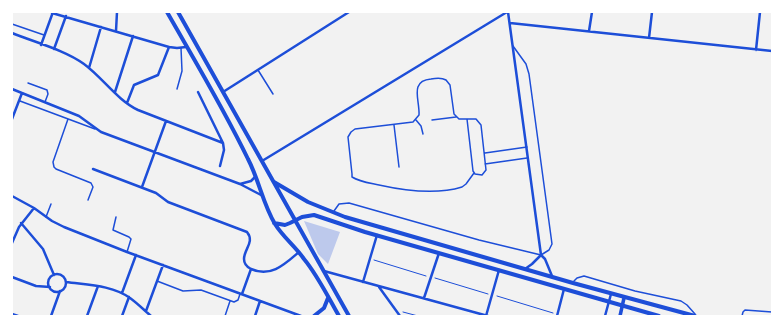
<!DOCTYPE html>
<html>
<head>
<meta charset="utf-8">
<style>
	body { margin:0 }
	#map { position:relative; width:784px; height:328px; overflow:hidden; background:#f2f2f2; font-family:"Titillium Web",sans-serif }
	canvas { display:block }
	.frame { position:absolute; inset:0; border:13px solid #fff; pointer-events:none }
</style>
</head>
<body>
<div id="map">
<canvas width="784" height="328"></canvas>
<div class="frame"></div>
</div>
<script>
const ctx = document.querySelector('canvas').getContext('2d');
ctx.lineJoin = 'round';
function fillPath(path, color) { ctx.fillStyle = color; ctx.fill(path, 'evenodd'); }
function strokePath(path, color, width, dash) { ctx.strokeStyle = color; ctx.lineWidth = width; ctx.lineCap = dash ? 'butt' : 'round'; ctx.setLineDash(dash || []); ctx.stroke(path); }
fillPath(new Path2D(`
	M304 221 340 232 328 264 318 254Z`), '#bdc9ec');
strokePath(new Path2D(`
	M374 260 426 276
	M435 278 488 294
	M497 296 553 313
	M403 312 418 316`), '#1d4ed8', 1);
strokePath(new Path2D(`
	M12 24 44 35
	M258 70 273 94
	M28 83 47 90 48 94 45 102
	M177 89 182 71 181 48
	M20 101 95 129
	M68 119 53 162 54 167 56 169 91 183 93 187 88 200
	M467 119 473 171 475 174 482 175 486 170 481 125 476 119H459L454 114 450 85 446 80C441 77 436 78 431 79 409 81 420 100 419 115L413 122 355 129 351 132 348 137 352 174V177C360 182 370 183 379 185 406 191 436 195 462 187L466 184 474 173
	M416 120 421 126 423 134
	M432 120 456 117
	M394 125 399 167
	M485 153 527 147
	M485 164 527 158
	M334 211 339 204 349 203 479 240 541 255 549 250 552 244 529 74 526 64 513 46
	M46 217 51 204
	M116 217 113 230 129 237 131 239 127 252
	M157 281 183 291 201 290 234 302 238 300 240 294
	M574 281 577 278 584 276 635 291 681 301 687 305 695 314
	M225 316 230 301
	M742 316 743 312 745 310 772 312`), '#1d4ed8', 1.5);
strokePath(new Path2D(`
	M508 12 541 255 545 259 552 276
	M52 13 169 47 177 48 186 47
	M510 23 772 51
	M116 31 117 12
	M589 31 592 12
	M12 33C34 42 65 50 84 64 103 78 117 100 138 110L223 143
	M649 38 652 12
	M41 45 53 12
	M54 49 66 16
	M756 50 760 12
	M89 68 101 27
	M12 89 79 116 101 132 240 184 261 195
	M115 92 133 36
	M198 92 223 143 224 150 220 166
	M223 92 349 12
	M127 103 134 85 158 75 169 47
	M12 119 22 93
	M262 161 507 12
	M93 169 156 193 168 202 247 232C255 242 244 249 244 259 244 264 247 267 251 269 271 278 285 264 299 252
	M240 184 251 181 255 177
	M142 187 166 121
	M12 196 34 208 52 221 64 227 127 252 301 316
	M21 223 43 249 54 275
	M12 243 19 227 34 208
	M525 269 532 264 541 255
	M324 271 488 316
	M48 283a9 9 0 1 1 18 0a9 9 0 1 1-18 0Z
	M12 277 36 286 50 287
	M66 282C87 285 112 285 130 298 137 303 144 310 151 316
	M363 282 377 235
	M379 287 400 316
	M122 293 136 255
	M242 294 251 269
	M424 298 439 253
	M146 311 163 265
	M12 314 18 316
	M51 316 60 291
	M87 316 98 286
	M122 316 129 297
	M255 316 260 301
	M486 316 499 270
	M557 316 564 289
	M605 316 611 294`), '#1d4ed8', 2.5);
strokePath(new Path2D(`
	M620 316 624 298`), '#1d4ed8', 3.5);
strokePath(new Path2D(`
	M167 12C195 61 224 109 248 159 259 180 263 204 275 224 283 237 295 246 304 259 318 276 328 297 339 316
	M178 12 349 316
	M274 182 308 202 345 217 573 283 695 316
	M274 223 285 225 290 223 302 217 314 215 365 232 659 316
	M314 316 324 308 328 298`), '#1d4ed8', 4);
</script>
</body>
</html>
